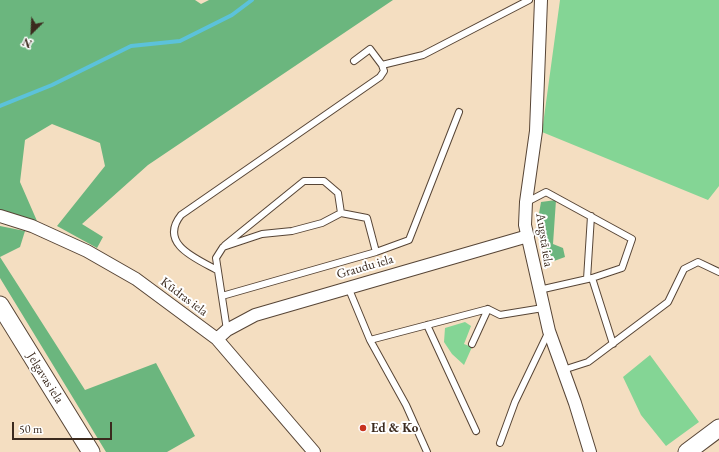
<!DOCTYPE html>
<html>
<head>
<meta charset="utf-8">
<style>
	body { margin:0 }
	#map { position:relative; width:719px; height:452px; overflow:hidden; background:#f4dec1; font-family:"EB Garamond",serif }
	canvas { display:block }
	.north { position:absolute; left:12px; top:12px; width:40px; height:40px; -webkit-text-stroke:3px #fff; paint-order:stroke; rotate:204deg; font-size:11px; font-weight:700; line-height:16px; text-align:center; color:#3b2a1e }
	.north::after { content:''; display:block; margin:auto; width:14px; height:18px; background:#3b2a1e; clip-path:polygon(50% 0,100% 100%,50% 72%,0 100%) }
	.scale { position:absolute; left:12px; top:422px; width:100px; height:18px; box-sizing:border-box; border:2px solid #3b2a1e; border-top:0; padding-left:5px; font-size:12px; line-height:14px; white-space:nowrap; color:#3b2a1e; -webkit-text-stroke:3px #fff; paint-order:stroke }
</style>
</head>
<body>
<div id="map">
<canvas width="719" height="452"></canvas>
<div class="north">N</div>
<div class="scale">50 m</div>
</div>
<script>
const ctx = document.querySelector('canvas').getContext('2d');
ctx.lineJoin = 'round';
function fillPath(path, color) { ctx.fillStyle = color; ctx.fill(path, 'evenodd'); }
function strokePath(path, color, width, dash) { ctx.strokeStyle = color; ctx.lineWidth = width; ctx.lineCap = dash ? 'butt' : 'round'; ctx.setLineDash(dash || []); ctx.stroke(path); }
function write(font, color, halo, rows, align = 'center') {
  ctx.font = font + ' "EB Garamond",serif'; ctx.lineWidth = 4; ctx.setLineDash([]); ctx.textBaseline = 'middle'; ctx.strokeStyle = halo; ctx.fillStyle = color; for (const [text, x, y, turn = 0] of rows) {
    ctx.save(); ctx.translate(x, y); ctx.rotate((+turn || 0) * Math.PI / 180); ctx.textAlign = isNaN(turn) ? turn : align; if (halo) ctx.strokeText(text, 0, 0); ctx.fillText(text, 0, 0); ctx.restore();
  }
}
fillPath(new Path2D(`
	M560 0H719V186L708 200 542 132Z
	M465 322 471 326 464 344 472 347 464 365 452 354 444 342 445 328Z
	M650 355 699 422 666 446 641 415 623 377Z`), '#84d595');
fillPath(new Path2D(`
	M0 0H195L201 4 209 0H393L148 165 82 224 103 237 97 248 57 226 105 166 100 143 52 124 25 140 20 182 37 221 0 211Z
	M556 200 553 244 563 248 565 257 554 261 536 231 541 202Z
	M0 226 25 231 20 247 0 257 85 390 156 363 195 436 167 452H106L0 278Z`), '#6bb67e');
strokePath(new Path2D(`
	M0 106 52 85 131 46 180 41 232 15 252 0`), '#5cc2da', 4);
const lane = new Path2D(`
	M382 65 423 55 529 0
	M527 202 546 192 632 239 622 268 592 278 539 290
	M225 245 304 181H324L338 193 341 213
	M217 270C197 259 158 244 181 215L380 77 384 71 382 65 370 49 354 61
	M592 278 613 344
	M587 279 591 216
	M348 287 370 340 406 405 427 452
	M222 296 376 252 409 240 459 112
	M427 325 476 431
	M227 330 216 258 223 247 262 234 292 231 322 223 341 213 367 218 376 252
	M370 340 488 309 500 315 543 308
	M472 344 488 309
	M563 370 588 362 668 302 684 269 698 262 719 272
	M500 443 515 402 549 331`);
const street = new Path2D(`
	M541 0 536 131 526 202 525 225 549 331 575 403 590 452
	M0 216 32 226 87 251 136 279 217 339 314 452
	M217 339 227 330 255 315 528 236`);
const secondary = new Path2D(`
	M0 305 91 452
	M687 452 719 428`);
strokePath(lane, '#574536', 8);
strokePath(street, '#574536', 14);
strokePath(secondary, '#574536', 19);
strokePath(lane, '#fff', 6);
strokePath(street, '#fff', 12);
strokePath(secondary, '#fff', 17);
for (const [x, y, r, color] of [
	[363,428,4,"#c8321e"]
]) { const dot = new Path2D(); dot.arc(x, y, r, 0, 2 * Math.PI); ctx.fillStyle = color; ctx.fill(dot); strokePath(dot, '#fff', 1.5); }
write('13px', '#3b2a1e', '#fff', [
	["Augstā iela",544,240,81],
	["Graudu iela",365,267,-16],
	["Kūdras iela",184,297,37],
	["Jelgavas iela",45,378,58]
]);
write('bold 13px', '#3b2a1e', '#fff', [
	["Ed & Ko",371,428]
], 'left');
</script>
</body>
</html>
